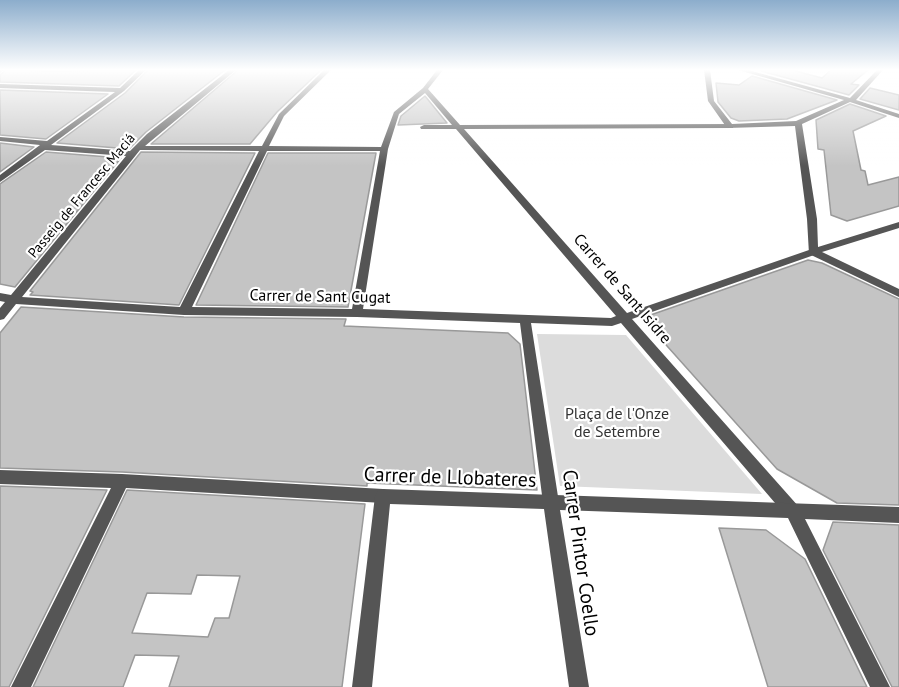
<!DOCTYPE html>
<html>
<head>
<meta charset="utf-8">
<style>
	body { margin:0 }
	canvas { display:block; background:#fff }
</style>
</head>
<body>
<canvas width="899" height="687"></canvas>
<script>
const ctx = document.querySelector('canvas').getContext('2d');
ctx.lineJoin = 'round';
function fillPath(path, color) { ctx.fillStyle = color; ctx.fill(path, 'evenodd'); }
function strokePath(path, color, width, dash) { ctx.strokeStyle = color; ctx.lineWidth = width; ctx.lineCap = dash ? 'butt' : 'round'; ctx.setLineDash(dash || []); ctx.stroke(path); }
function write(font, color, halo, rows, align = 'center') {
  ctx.font = font + ' "PT Sans",sans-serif'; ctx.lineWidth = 4.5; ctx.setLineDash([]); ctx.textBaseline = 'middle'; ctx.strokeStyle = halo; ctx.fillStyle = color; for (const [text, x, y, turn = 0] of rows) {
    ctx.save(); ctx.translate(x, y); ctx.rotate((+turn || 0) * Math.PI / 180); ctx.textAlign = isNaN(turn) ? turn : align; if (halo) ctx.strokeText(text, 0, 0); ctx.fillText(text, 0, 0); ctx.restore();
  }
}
fillPath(new Path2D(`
	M537 334 626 335 762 494 560 486Z`), '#dcdcdc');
const building = new Path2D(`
	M6 70 52 71 136 70 119 86 0 82V75Z
	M148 70H225L146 132 129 149 57 143 125 93Z
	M238 70H321L277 112 250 144H151Z
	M762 70H792L822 78 831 70H868L851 84 859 85 849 95 761 71Z
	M752 76 837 100 787 119 739 121 731 118 718 102 716 83 739 85Z
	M870 88 899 95V110L860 99Z
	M0 90 108 94 46 139 0 135Z
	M425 96 447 123 398 125 401 116Z
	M850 104 886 116 853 131 861 170 865 171 868 185 899 177V206L847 221 831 215 824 150 818 149 816 120Z
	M0 143 34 147 0 172Z
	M46 152 121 158 15 287 0 284V184Z
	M141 152 255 153 179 305 30 295 33 292 30 291Z
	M268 153H376L348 307 196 305Z
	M808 260 822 263 899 299V505L837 503 777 469 642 318Z
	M21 307 184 317 346 319 344 326 508 333 520 344 537 490 367 483V486L122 472 0 468V333Z
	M0 486 107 490 9 687H0Z
	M127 490 365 504 342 687H169L179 656 135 655 123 687H33ZM197 575 240 576 229 618H215L208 637 132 633 147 593 191 594Z
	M833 522 899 525V687H892L823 550Z
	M719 528 766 530 805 559 867 687H768Z`);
fillPath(building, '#c4c4c4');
strokePath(building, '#999', 1.5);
fillPath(new Path2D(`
	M0 70H4L0 73Z
	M139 70H146L124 91 51 145 130 151 147 134 229 70H236L145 146H262L279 114 324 70H331L284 116 269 146 381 147 394 112 423 88 437 70H443L428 89 460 125 733 124V128H730L464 129 627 313 809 250H817V254L632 319 799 507 801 512 799 517 793 520 787 517 621 323 612 326 531 323 559 503 556 508 551 510 546 508 543 503 520 323 357 317 184 315 16 304 4 319 0 320V308L5 302 0 301V293L11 295 126 156 45 150 0 182V175L40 145 0 141V137L47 141 115 92 0 88V84L120 88ZM425 93 452 125H424L420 127 421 129H456L616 316 611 318 363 309 388 149 399 114ZM140 150 259 151 180 307 22 297ZM267 151H380L352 309 192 307Z
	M0 470 122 474 383 489 388 491 391 496 388 501 383 503 126 488 31 687H11L111 488 0 484Z`), '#555');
fillPath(new Path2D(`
	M704 70H710L714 101 732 124 796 121 844 100 738 70H748L850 98 877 70H883L856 100 899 114V118L850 102 802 124 817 219 818 247 899 222V228L822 252 899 289V297L809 254 807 219 795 126 727 128 708 101Z
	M383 489 899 507V523L805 519 890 687H870L788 518 560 510 589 687H569L544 509 390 504 372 687H352L375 496 378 491Z`), '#555');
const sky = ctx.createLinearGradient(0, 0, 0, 166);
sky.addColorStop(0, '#8cadcc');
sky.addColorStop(0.42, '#fff');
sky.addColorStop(1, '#ffffff00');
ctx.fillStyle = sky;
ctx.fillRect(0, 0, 899, 166);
write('14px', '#000', '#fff', [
	["Passeig de Francesc Maciá",82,196,-50]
]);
write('16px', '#000', '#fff', [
	["Carrer de Sant Isidre",622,289,49],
	["Carrer de Sant Cugat",320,297,1]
]);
write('16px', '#333', '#fff', [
	["Plaça de l'Onze",617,414],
	["de Setembre",617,432]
]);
write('20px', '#000', '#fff', [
	["Carrer de Llobateres",450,478,2],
	["Carrer Pintor Coello",580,553,82]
]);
</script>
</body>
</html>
